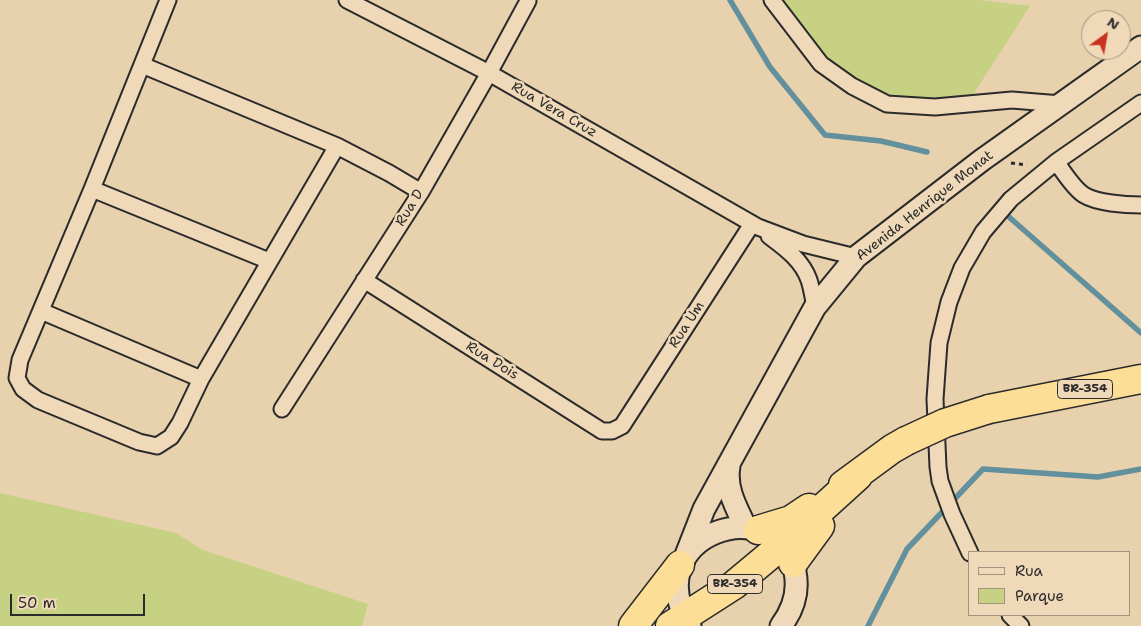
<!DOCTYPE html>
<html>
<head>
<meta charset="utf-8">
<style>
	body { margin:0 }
	#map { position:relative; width:1141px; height:626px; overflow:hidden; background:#e8d1ad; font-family:"Shantell Sans",sans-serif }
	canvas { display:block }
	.legend { position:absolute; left:968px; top:551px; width:162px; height:65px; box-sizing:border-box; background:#efd9b8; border:1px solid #a19380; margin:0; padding:6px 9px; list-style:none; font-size:15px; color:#2b2b2b }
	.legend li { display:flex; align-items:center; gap:10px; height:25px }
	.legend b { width:25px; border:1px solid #a19380 }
	.north { position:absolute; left:1081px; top:10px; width:50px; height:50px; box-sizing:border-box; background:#efd9b8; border:1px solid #a19380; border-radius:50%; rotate:32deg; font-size:14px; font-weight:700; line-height:20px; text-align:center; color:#2b2b2b }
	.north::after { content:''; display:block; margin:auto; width:18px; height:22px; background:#c8321e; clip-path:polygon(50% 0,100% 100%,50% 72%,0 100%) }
	.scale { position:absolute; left:10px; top:594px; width:135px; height:22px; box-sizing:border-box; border:2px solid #2b2b2b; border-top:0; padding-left:6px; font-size:15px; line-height:18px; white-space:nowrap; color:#2b2b2b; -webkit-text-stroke:4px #efd9b8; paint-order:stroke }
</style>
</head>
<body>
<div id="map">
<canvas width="1141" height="626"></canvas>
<ul class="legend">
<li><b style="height:6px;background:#efd9b8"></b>Rua</li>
<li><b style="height:14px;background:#c6d184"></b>Parque</li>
</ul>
<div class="north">N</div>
<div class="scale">50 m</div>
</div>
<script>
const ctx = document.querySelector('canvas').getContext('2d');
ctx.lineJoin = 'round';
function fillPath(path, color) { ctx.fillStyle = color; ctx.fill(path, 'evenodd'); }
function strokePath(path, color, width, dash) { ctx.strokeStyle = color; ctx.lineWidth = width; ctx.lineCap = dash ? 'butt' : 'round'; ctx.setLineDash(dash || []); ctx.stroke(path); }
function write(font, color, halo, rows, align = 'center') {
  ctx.font = font + ' "Shantell Sans",sans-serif'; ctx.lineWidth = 5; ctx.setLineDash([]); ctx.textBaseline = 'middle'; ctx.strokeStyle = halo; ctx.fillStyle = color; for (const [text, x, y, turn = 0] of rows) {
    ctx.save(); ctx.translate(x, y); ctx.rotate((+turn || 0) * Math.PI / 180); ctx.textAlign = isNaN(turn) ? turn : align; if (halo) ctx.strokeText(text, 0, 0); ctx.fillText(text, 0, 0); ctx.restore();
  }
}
fillPath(new Path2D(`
	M783 0H980L1030 6 969 101H906L835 74Z
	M0 493 176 533 203 550 368 604 362 626H0Z`), '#c6d184');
strokePath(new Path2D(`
	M730 0 770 67 825 135 881 141 927 152
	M1009 217 1141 333
	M868 626 907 549 983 469 1098 477 1141 469`), '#62909c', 5.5);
const street = new Path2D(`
	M168 0 92 189 20 360 17 378 23 389 38 400 139 442 157 446 171 437 180 423 201 379 337 146
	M347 0 489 73 758 227 803 244 856 257
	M772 0 821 64 852 86 887 104 935 107 1012 100 1061 104
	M142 65 337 146 389 173 421 192
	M1056 162C1064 172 1073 188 1084 195 1097 203 1125 205 1141 205
	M92 189 269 261
	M769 236C785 248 802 260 809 280 812 289 813 298 815 307
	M364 280 602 431H612L622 426 752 224
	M41 311 201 379
	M282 409 421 192 489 73 528 1
	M970 553 952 514 940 481 938 467 935 399 939 343 949 302 962 268 983 232 1011 199 1056 162 1141 103
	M1010 615 1021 626`);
const secondary = new Path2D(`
	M729 466C725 488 736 507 745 526
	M686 555 704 509 815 307 856 257 982 160 1141 47
	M690 626C635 535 776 487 795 572 799 592 793 610 781 626`);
const highway = new Path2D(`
	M989 409 1141 379
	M843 485 892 449 906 441
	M758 530 791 520 809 508
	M793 563 820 526
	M633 626 680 565
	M670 626 734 585 782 545 858 476`);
strokePath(street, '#2b2b2b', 19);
strokePath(secondary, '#2b2b2b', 25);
strokePath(highway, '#2b2b2b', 31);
strokePath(new Path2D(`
	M1011 163 1027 165`), '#2b2b2b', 3, [4, 4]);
strokePath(street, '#efd9b8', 15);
strokePath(secondary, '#efd9b8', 21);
strokePath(highway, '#fcde96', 28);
const highwayBridge = new Path2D(`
	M906 441 945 423 989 409`);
strokePath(highwayBridge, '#2b2b2b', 31, []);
strokePath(highwayBridge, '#fcde96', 28);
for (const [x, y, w] of [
	[1085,389,55],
	[735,584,55]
]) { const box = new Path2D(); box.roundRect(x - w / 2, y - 9.5, w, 19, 4); ctx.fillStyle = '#efd9b8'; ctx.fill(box); strokePath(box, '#2b2b2b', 1); }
write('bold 12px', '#2b2b2b', null, [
	["BR-354",1085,389],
	["BR-354",735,584]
]);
write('14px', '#2b2b2b', '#efd9b8', [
	["Rua Vera Cruz",554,110,30],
	["Avenida Henrique Monat",925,206,-38],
	["Rua D",410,208,-58],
	["Rua Um",687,325,-57],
	["Rua Dois",492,361,32]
]);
</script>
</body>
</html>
